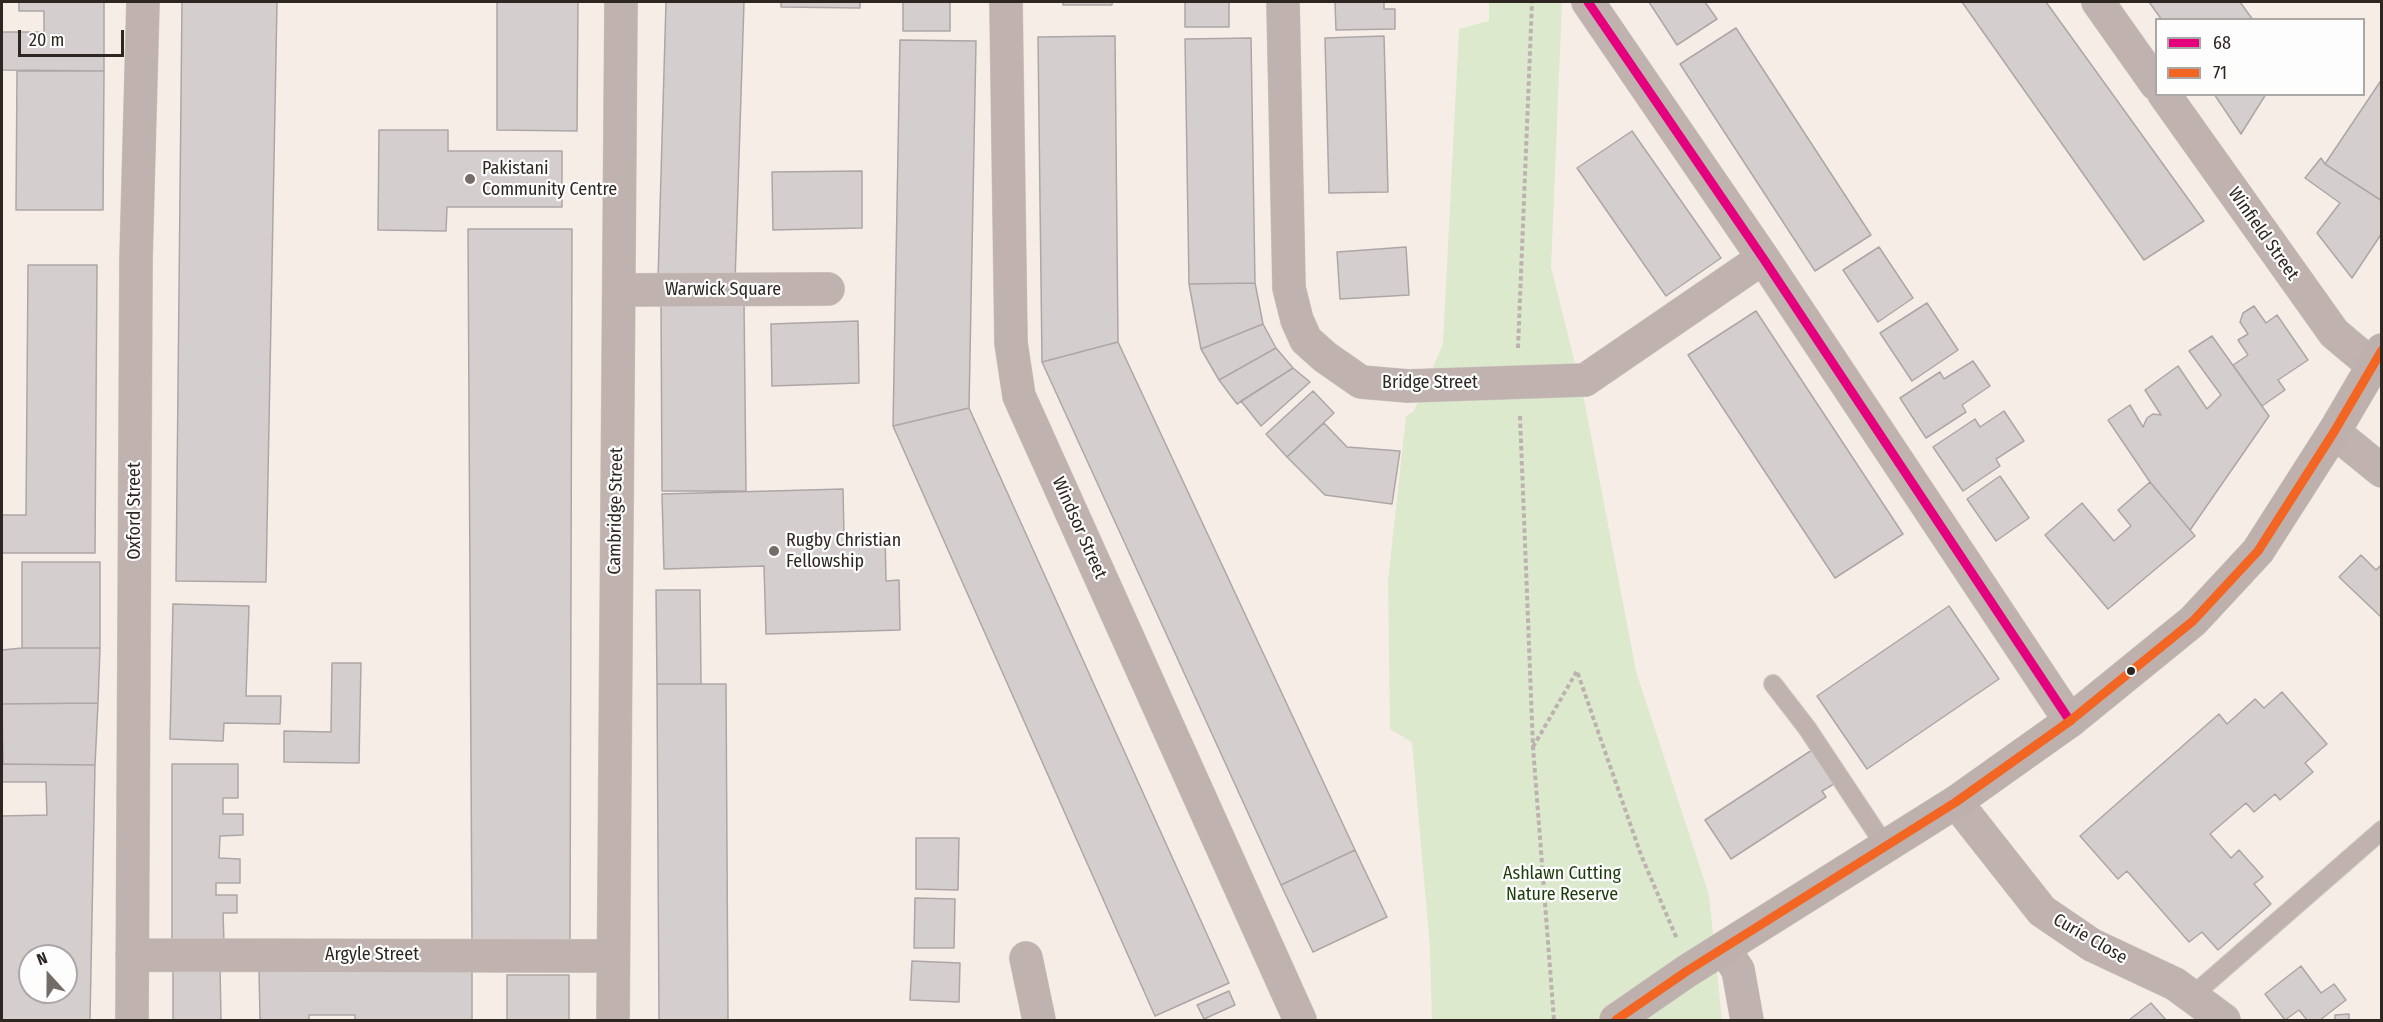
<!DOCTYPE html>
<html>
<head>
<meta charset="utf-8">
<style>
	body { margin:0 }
	#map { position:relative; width:2383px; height:1022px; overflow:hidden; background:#f7ede7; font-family:"Fira Sans Condensed",sans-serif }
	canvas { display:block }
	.frame { position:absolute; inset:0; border:3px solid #2e2621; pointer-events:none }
	.legend { position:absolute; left:2155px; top:18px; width:210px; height:78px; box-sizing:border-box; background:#fdfdfd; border:2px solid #aaa7a5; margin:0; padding:8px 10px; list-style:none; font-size:18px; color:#2e2621 }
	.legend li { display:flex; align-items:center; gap:12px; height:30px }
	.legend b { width:30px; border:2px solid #aaa7a5 }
	.north { position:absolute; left:18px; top:944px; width:60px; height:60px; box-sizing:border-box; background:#fdfdfd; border:2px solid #aaa7a5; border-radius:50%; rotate:339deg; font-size:16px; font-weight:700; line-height:24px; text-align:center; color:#2e2621 }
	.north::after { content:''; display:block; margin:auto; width:21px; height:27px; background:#746c66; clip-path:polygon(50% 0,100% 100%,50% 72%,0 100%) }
	.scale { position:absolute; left:18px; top:30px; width:106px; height:27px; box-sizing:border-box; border:3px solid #2e2621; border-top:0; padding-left:8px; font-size:18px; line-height:21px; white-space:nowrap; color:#2e2621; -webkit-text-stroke:4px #fdfdfd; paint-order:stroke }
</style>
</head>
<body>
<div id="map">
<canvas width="2383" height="1022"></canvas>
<div class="frame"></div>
<ul class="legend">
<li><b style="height:8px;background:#e5007d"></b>68</li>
<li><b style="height:8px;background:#f26522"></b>71</li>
</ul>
<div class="north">N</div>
<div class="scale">20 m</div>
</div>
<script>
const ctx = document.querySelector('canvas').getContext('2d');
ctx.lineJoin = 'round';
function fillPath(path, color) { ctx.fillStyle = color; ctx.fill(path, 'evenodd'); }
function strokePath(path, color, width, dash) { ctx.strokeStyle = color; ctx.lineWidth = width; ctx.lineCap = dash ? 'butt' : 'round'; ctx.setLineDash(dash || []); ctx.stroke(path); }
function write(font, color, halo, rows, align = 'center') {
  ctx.font = font + ' "Fira Sans Condensed",sans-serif'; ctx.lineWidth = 4.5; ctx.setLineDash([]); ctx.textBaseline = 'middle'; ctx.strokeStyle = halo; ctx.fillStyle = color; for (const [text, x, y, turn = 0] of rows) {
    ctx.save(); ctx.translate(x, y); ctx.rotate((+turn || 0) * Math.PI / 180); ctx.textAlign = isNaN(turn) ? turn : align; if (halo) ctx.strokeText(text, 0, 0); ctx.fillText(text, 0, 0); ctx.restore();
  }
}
fillPath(new Path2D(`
	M1489 2H1562L1551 267 1585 404 1636 671 1709 895 1722 1020H1432L1430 948 1412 742 1390 729 1388 581 1406 416 1414 411 1443 344 1459 29 1489 21Z`), '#dce9cd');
const building = new Path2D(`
	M19 2H104V71L2 70V32H44V11H19Z
	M182 2H277L266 582 176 581Z
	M497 2H578L577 131 497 130Z
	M666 2H744L735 282 658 279Z
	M781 2H860V8L781 7Z
	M903 2H950V31H903Z
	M1063 2H1112V5H1063Z
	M1185 2H1229V27H1185Z
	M1335 2H1384V9H1395V29L1336 30Z
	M1649 2H1705L1717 19 1677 45Z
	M1962 2H2046L2204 221 2144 260Z
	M2149 2H2240L2253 20H2162Z
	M1736 28 1871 235 1815 271 1680 64Z
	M1115 36 1118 342 1042 362 1038 37Z
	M1384 36 1388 192 1329 193 1325 38Z
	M1251 38 1255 283 1189 284 1185 39Z
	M900 40 976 41 969 408 893 426Z
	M17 71H104L103 210H16Z
	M2382 79V201L2325 164Z
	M2214 94H2266L2241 134Z
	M379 130H448V151H562V207H447L446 231 378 230Z
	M1632 131 1721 258 1666 296 1577 168Z
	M2321 158 2325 164 2382 201V233L2352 278 2317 233 2340 203 2305 178Z
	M862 171V228L773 230 772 172Z
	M468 229H572L570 943 472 941Z
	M1406 247 1409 295 1340 299 1337 252Z
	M1879 247 1913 298 1878 322 1843 270Z
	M28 265H97L95 553H2V515H26Z
	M1255 283 1263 324 1201 349 1189 284Z
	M744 301 746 491H662L661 302Z
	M1927 303 1958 350 1912 381 1880 333Z
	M2254 306 2266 323 2277 315 2308 360 2278 380 2285 390 2262 406 2233 365 2248 355 2238 340 2248 334 2240 322 2243 313Z
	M1756 311 1903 534 1835 578 1688 355Z
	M858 321 859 383 772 386 771 324Z
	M1263 324 1276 348 1219 380 1201 349Z
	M2212 336 2269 416 2190 530 2150 482 2108 420 2130 405 2143 427 2147 418 2153 414 2161 415 2145 390 2178 366 2207 409 2221 395 2189 351Z
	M1118 342 1355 850 1281 885 1042 362Z
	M1276 348 1293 368 1237 404 1219 380Z
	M1973 361 1990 386 1962 405 1966 412 1926 438 1900 398 1940 372 1944 379Z
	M1293 368 1310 382 1261 426 1241 401Z
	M1313 391 1334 413 1287 457 1266 434Z
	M969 408 1229 983 1155 1016 893 426Z
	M2004 411 2024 441 1996 459 2000 466 1963 491 1933 447 1975 419 1980 427Z
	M1324 423 1347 447 1400 451 1392 504 1325 495 1287 457Z
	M2000 476 2029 518 1996 541 1967 499Z
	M2150 482 2195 536 2108 609 2045 535 2082 503 2114 541 2131 526 2118 510Z
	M843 489 844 535 885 534 886 581 899 580 900 630 766 634 764 566 664 569 662 494Z
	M2361 555 2376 570 2382 564V618L2339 577Z
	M22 562H100V648H22Z
	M656 590H700L701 684H657Z
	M173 604 249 606 246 696H281L280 724 224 723 223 741 170 739Z
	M1949 606 1999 679 1867 769 1817 696Z
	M22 648H100L98 703 2 704V650Z
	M332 663H361L359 763 284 762V731L331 732Z
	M657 684H726L728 1020H659Z
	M2282 692 2327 744 2305 763 2313 772 2280 800 2275 794 2254 812 2246 803 2210 834 2231 858 2239 850 2263 877 2254 884 2271 904 2218 950 2202 932 2189 942 2127 871 2118 879 2080 836 2219 714 2227 724 2255 699 2264 708Z
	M98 703 95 765 3 764 2 704Z
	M1812 750 1834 784 1822 791 1826 797 1731 859 1705 820Z
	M2 764 95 765 90 1020H2V816L47 815 46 782H2ZM30 956H66V992H30Z
	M172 764H238V798H223V814H243V835L220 836 219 858 240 859V883H216V895H237V913H223L224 944 172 943Z
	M916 838H959L958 890 916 889Z
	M1355 850 1387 917 1313 952 1281 885Z
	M915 898 955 899 954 948H914Z
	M912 961 960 963 959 1002 910 1000Z
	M173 965H220L221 1020H173Z
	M472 966V1020H355V1015H309V1020H260L259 969Z
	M2301 966 2321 993 2334 984 2346 1000 2320 1020H2307L2299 1010 2285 1020 2265 994Z
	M507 975H569V1020H507Z
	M1229 991 1235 1005 1204 1019 1197 1005Z
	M2151 1003 2166 1020H2129Z
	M2349 1014V1020H2335V1015Z`);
fillPath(building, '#d5cecf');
strokePath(building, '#aca6a6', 1.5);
const lane = new Path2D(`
	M1773 684 1807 728 1886 847
	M2192 996 2382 830`);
const street = new Path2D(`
	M1006 2 1011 343 1019 396 1300 1020
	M1283 2 1289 288 1297 320 1306 340 1325 357 1361 382 1408 386
	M1588 2 1763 258 2070 721
	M2098 2 2156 84
	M2164 94 2334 333 2372 365
	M619 290 828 289
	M1585 380 1763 258
	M2334 432 2382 471
	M1956 802 2042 911 2092 945 2175 984 2224 1020
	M1724 949 1738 970 1747 1020
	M132 955 612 956
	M1026 958 1039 1020
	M132 1020 136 259 143 2
	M613 1020 621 2`);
const secondary = new Path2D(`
	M1616 1020 1687 971 1956 802 2070 721 2193 621 2258 551 2334 432 2382 350`);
strokePath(lane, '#d1cac5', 20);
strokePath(street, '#d1cac5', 34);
strokePath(secondary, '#d1cac5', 34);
strokePath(new Path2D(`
	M1518 348 1532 2
	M1520 416 1533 747 1554 1020
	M1533 747 1577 671 1641 855 1677 939`), '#bdb2b0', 4, [4.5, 3]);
strokePath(lane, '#bfb2af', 18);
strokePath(street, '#bfb2af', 33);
strokePath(secondary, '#beb1ad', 33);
const streetBridge = new Path2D(`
	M1408 386 1585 380`);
strokePath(streetBridge, '#d1cac5', 34, []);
strokePath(streetBridge, '#bfb2af', 33);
strokePath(new Path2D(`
	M1588 2 1763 258 2070 721`), '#e5007d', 9);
strokePath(new Path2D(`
	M1616 1020 1687 971 1956 802 2070 721 2193 621 2258 551 2334 432 2382 350`), '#f26522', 9);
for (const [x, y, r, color] of [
	[470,179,6,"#746c66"],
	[774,551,6,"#746c66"],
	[2131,671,5,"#2e2621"]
]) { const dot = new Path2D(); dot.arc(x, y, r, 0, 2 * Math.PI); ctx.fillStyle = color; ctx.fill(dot); strokePath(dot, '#fdfdfd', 2); }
write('18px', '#2e2621', '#fdfdfd', [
	["Pakistani",482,169],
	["Community Centre",482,190],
	["Rugby Christian",786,541],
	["Fellowship",786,562]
], 'left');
write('18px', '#2e2621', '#fdfdfd', [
	["Winfield Street",2263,234,55],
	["Warwick Square",723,290],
	["Bridge Street",1430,383],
	["Oxford Street",135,511,-90],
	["Cambridge Street",616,511,-89],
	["Windsor Street",1079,528,66],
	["Curie Close",2090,939,30],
	["Argyle Street",372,955]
]);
write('18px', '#1c3b0a', '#fdfdfd', [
	["Ashlawn Cutting",1562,874],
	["Nature Reserve",1562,895]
]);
</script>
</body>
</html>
